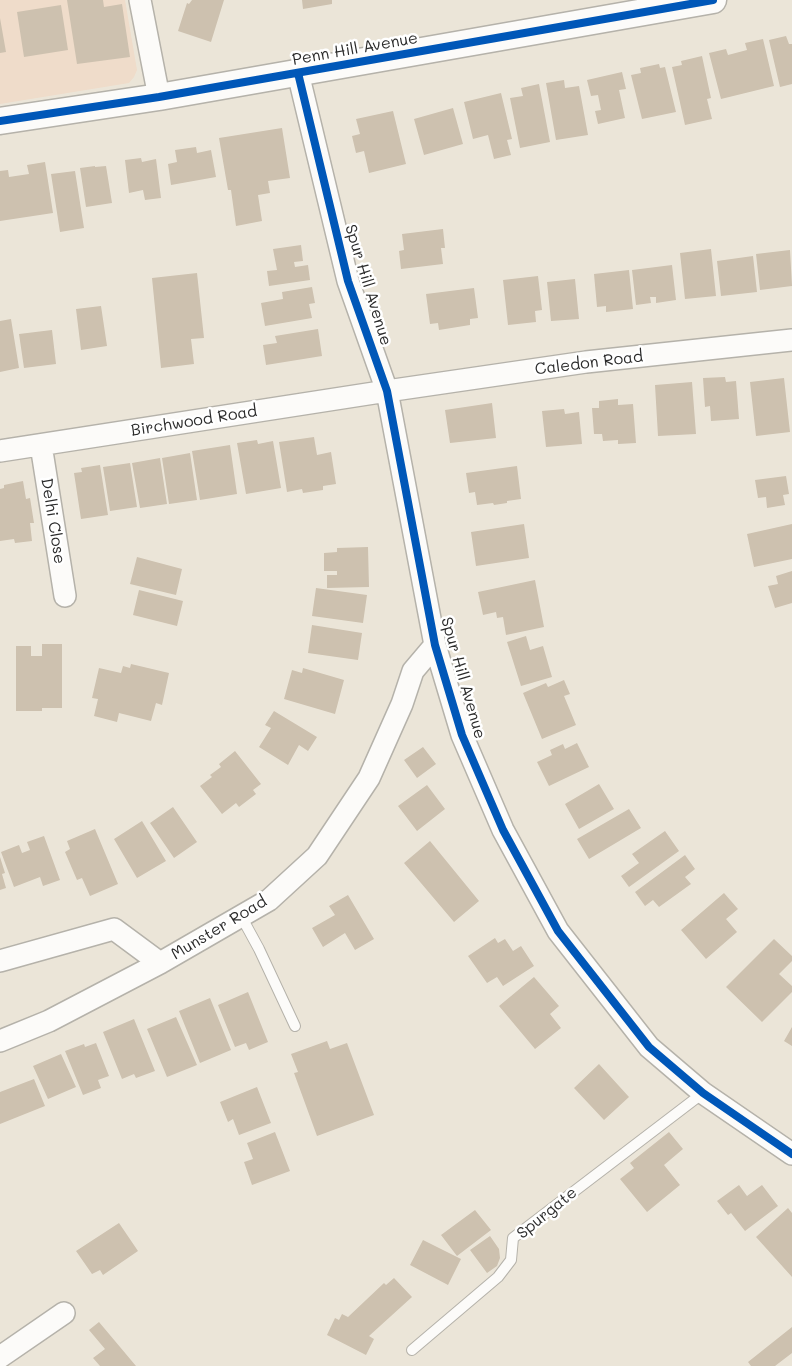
<!DOCTYPE html>
<html>
<head>
<meta charset="utf-8">
<style>
	body { margin:0 }
	canvas { display:block; background:#ebe5d8 }
</style>
</head>
<body>
<canvas width="792" height="1366"></canvas>
<script>
const ctx = document.querySelector('canvas').getContext('2d');
ctx.lineJoin = 'round';
function fillPath(path, color) { ctx.fillStyle = color; ctx.fill(path, 'evenodd'); }
function strokePath(path, color, width, dash) { ctx.strokeStyle = color; ctx.lineWidth = width; ctx.lineCap = dash ? 'butt' : 'round'; ctx.setLineDash(dash || []); ctx.stroke(path); }
function write(font, color, halo, rows, align = 'center') {
  ctx.font = font + ' Mali,sans-serif'; ctx.lineWidth = 5; ctx.setLineDash([]); ctx.textBaseline = 'middle'; ctx.strokeStyle = halo; ctx.fillStyle = color; for (const [text, x, y, turn = 0] of rows) {
    ctx.save(); ctx.translate(x, y); ctx.rotate((+turn || 0) * Math.PI / 180); ctx.textAlign = isNaN(turn) ? turn : align; if (halo) ctx.strokeText(text, 0, 0); ctx.fillText(text, 0, 0); ctx.restore();
  }
}
fillPath(new Path2D(`
	M0 0H125L137 70 134 77 129 83 0 104Z`), '#efdcca');
fillPath(new Path2D(`
	M67 0H103L104 7 122 4 130 57 77 64Z
	M192 0H224L211 42 178 31 187 3 189 4Z
	M302 0H332V4L303 9Z
	M61 5 68 50 24 57 17 12Z
	M0 18 6 52 0 53Z
	M786 36 789 44H792V84L780 87 769 40Z
	M763 39 774 86 721 99 709 53 726 49 728 55 747 50 745 43Z
	M702 56 711 98 707 99 712 119 685 125 672 67 682 65 681 61Z
	M659 64 660 68 665 67 676 112 642 119 631 75 641 73 640 68Z
	M622 72 626 89 619 90 625 118 598 124 595 111 601 110 598 95 591 96 587 80Z
	M564 80 565 88 579 86 588 135 556 140 546 83Z
	M539 84 550 142 520 148 510 98 523 96 521 88Z
	M501 93 512 139 507 140 511 155 494 159 488 135 473 139 464 102Z
	M453 108 463 144 424 155 414 119Z
	M393 111 406 164 369 173 364 151 356 153 352 136 360 134 356 119Z
	M282 128 290 178 268 181 270 193 258 195 262 221 236 226 231 190H228L219 138Z
	M196 147 197 153 211 150 216 177 171 185 168 164 177 162 175 150Z
	M141 158 142 162 156 159 161 198 145 200 143 190 129 193 125 160Z
	M45 162 53 213 0 221V171L8 170 9 177 29 174 27 165Z
	M95 166V167L106 166 112 203 86 207 80 168Z
	M75 171 84 228 60 232 51 174Z
	M443 229 445 248H441L443 264 401 269 399 251 404 250 402 234Z
	M301 245 303 261 294 262 295 267 308 265 310 280 269 286 267 271 277 270 273 249Z
	M711 249 716 296 685 299 680 253Z
	M790 250 792 286 760 290 756 254Z
	M753 256 757 292 721 296 717 261Z
	M672 265 676 300 656 303V297H650L651 303 636 305 632 270Z
	M629 270 633 309 606 312V306L597 307 594 274Z
	M197 273 204 338 191 339 194 364 161 368 152 278Z
	M538 276 542 310 535 311 536 322 508 325 503 280Z
	M575 279 579 319 551 321 547 282Z
	M312 287 315 303 309 304 312 318 265 326 261 303 283 299 282 292Z
	M474 288 478 318 470 319V325L439 330 438 323 430 324 426 294Z
	M101 306 107 346 81 350 76 309Z
	M11 319 19 368 0 372V321Z
	M318 329 322 356 266 365 263 345 277 343 275 336Z
	M52 330 56 364 24 368 19 334Z
	M725 377 726 382 736 381 739 419 711 421 710 406 705 407 703 378Z
	M784 378 790 432 756 436 750 382Z
	M692 382 696 434 658 436 655 385Z
	M618 399V405L633 404 636 443 618 444V440L603 441 602 434H594L592 408H599V401Z
	M492 403 496 438 450 443 445 410Z
	M564 409 565 414 579 412 582 444 546 447 542 411Z
	M314 437 317 455 331 452 336 484 323 486V490L303 493 302 489 287 492 279 442Z
	M257 440 258 444 273 441 281 488 246 494 237 443Z
	M230 445 237 494 200 500 192 451Z
	M190 453 197 500 169 504 162 458Z
	M160 458 167 504 140 508 132 463Z
	M130 463 137 507 110 511 103 467Z
	M100 465 108 515 81 519 74 473 82 472 81 468Z
	M517 466 521 499 507 501V503L494 505 493 503 477 505 475 492 469 493 466 473Z
	M786 476 789 494 783 495 785 505 767 508 766 497 758 498 755 480Z
	M23 481 26 499 30 498 34 523H30L32 541 15 543 14 539 0 541V489L4 488V485Z
	M524 524 529 558 476 566 471 532Z
	M792 524V559L754 567 747 534Z
	M368 547 369 587 327 588V575H337V571H324V553L337 552V548Z
	M137 557 182 569 176 595 130 584Z
	M792 571V603L775 608 768 586 778 584 776 576Z
	M535 580 544 627 506 635 503 617 497 618 496 612 483 615 478 592Z
	M316 588 367 595 363 623 312 616Z
	M139 590 183 601 177 626 133 615Z
	M312 625 362 633 358 660 308 653Z
	M526 636 530 650 543 646 552 677 521 686 507 642Z
	M42 644H62V708H42V711H16V646H31V656H42Z
	M131 664 169 673 162 705 156 703 151 721 119 713 117 722 94 716 98 699 92 698 99 668 121 673 123 666 130 668Z
	M303 668 344 680 335 714 284 699 292 670 302 673Z
	M564 680 570 694 564 696 576 725 542 739 523 693 546 683 548 687Z
	M274 711 317 737 308 751 299 745 288 765 259 747 271 728 265 725Z
	M577 743 589 767 549 786 537 762 552 755 550 750 563 744 565 749Z
	M423 747 436 764 417 778 404 760Z
	M235 751 261 784 253 790 256 794 239 807 236 803 222 814 200 786 212 777 210 775 221 767 219 764Z
	M599 784 614 809 579 829 565 804Z
	M427 785 445 809 417 831 398 806Z
	M173 807 197 842 174 858 150 823Z
	M629 809 641 828 589 859 577 839Z
	M142 821 166 861 137 878 114 839Z
	M95 829 118 884 90 896 82 878 77 880 65 852 70 849 67 841Z
	M665 831 679 851 629 887 621 876 639 863 632 854Z
	M44 836 60 880 43 886 40 877 14 887 1 852 19 845 22 853 30 850 27 842Z
	M430 841 479 901 454 922 404 863Z
	M685 855 695 869 685 877 691 884 659 907 653 900 645 906 635 892Z
	M0 857 5 873 2 874 6 888 0 890Z
	M724 893 738 909 726 919 737 932 706 959 681 930Z
	M348 895 374 939 355 950 345 933 323 947 312 928 335 915 329 906Z
	M495 938 498 943 505 939 513 951 521 946 534 966 503 986 497 977 487 983 468 956Z
	M774 939 792 956V961L779 974 792 986V992L762 1022 726 987Z
	M534 977 559 1006 550 1014 561 1028 535 1049 499 1006Z
	M248 992 268 1042 249 1050 246 1043 235 1047 218 1005Z
	M210 998 231 1050 200 1063 179 1011Z
	M176 1017 197 1065 167 1077 147 1029Z
	M134 1019 155 1071 136 1078 134 1074 122 1079 103 1032Z
	M792 1027V1046L784 1041Z
	M327 1041 330 1049 347 1043 374 1115 317 1136 294 1073 298 1072 291 1054Z
	M96 1043 109 1076 98 1080 101 1088 83 1095 65 1051 84 1044 85 1047Z
	M61 1054 76 1087 48 1099 33 1066Z
	M599 1064 629 1097 604 1120 574 1088Z
	M34 1079 45 1106 0 1124V1092Z
	M257 1087 271 1123 239 1135 233 1119 228 1122 220 1102Z
	M275 1132 290 1171 252 1185 244 1162 253 1159 247 1143Z
	M669 1132 683 1149 664 1165 680 1185 647 1212 620 1179 634 1168 630 1163Z
	M739 1185 747 1196 762 1185 778 1206 745 1231 731 1213 728 1215 717 1201Z
	M788 1208 792 1213V1277L756 1237Z
	M475 1210 491 1230 457 1256 441 1235Z
	M119 1223 138 1251 103 1275 100 1270 92 1274 76 1251Z
	M490 1236 499 1249 500 1258 497 1266 487 1273 470 1250Z
	M423 1240 461 1259 448 1285 410 1265Z
	M394 1278 412 1297 369 1336 374 1339 366 1355 327 1335 335 1318 339 1320 342 1314 348 1317 384 1283 386 1285Z
	M99 1322 136 1366H100L93 1358 105 1349 89 1330Z
	M792 1327V1353L775 1366H751L748 1362Z`), '#cdc1af');
const service = new Path2D(`
	M241 916 259 949 295 1026
	M412 1350 498 1277 511 1260 513 1238 703 1093`);
const minor = new Path2D(`
	M140 0 159 97
	M298 73 348 281 387 391 435 645 462 735 503 830 558 931 649 1047 703 1093 792 1154
	M41 445 65 596
	M0 451 387 391 586 362 792 340
	M0 961 114 929 160 963
	M0 1041 49 1021 160 963 269 900 317 856 369 778 402 704 413 671 435 645
	M0 1357 64 1313`);
const tertiary = new Path2D(`
	M0 121 159 97 713 0`);
strokePath(service, '#b5b2aa', 12);
strokePath(minor, '#b5b2aa', 24);
strokePath(tertiary, '#b5b2aa', 29);
strokePath(service, '#fcfbf9', 10);
strokePath(minor, '#fcfbf9', 21);
strokePath(tertiary, '#fcfbf9', 26);
strokePath(new Path2D(`
	M298 73 348 281 387 391 435 645 462 735 503 830 558 931 649 1047 703 1093 792 1154
	M0 121 159 97 713 0`), '#0057b8', 8);
write('16px', '#2b2b2b', '#fff', [
	["Penn Hill Avenue",355,49,-10],
	["Spur Hill Avenue",368,285,73],
	["Caledon Road",589,363,-7],
	["Birchwood Road",194,421,-9],
	["Delhi Close",53,521,81],
	["Spur Hill Avenue",463,678,74],
	["Munster Road",219,928,-31],
	["Spurgate",547,1213,-39]
]);
</script>
</body>
</html>
